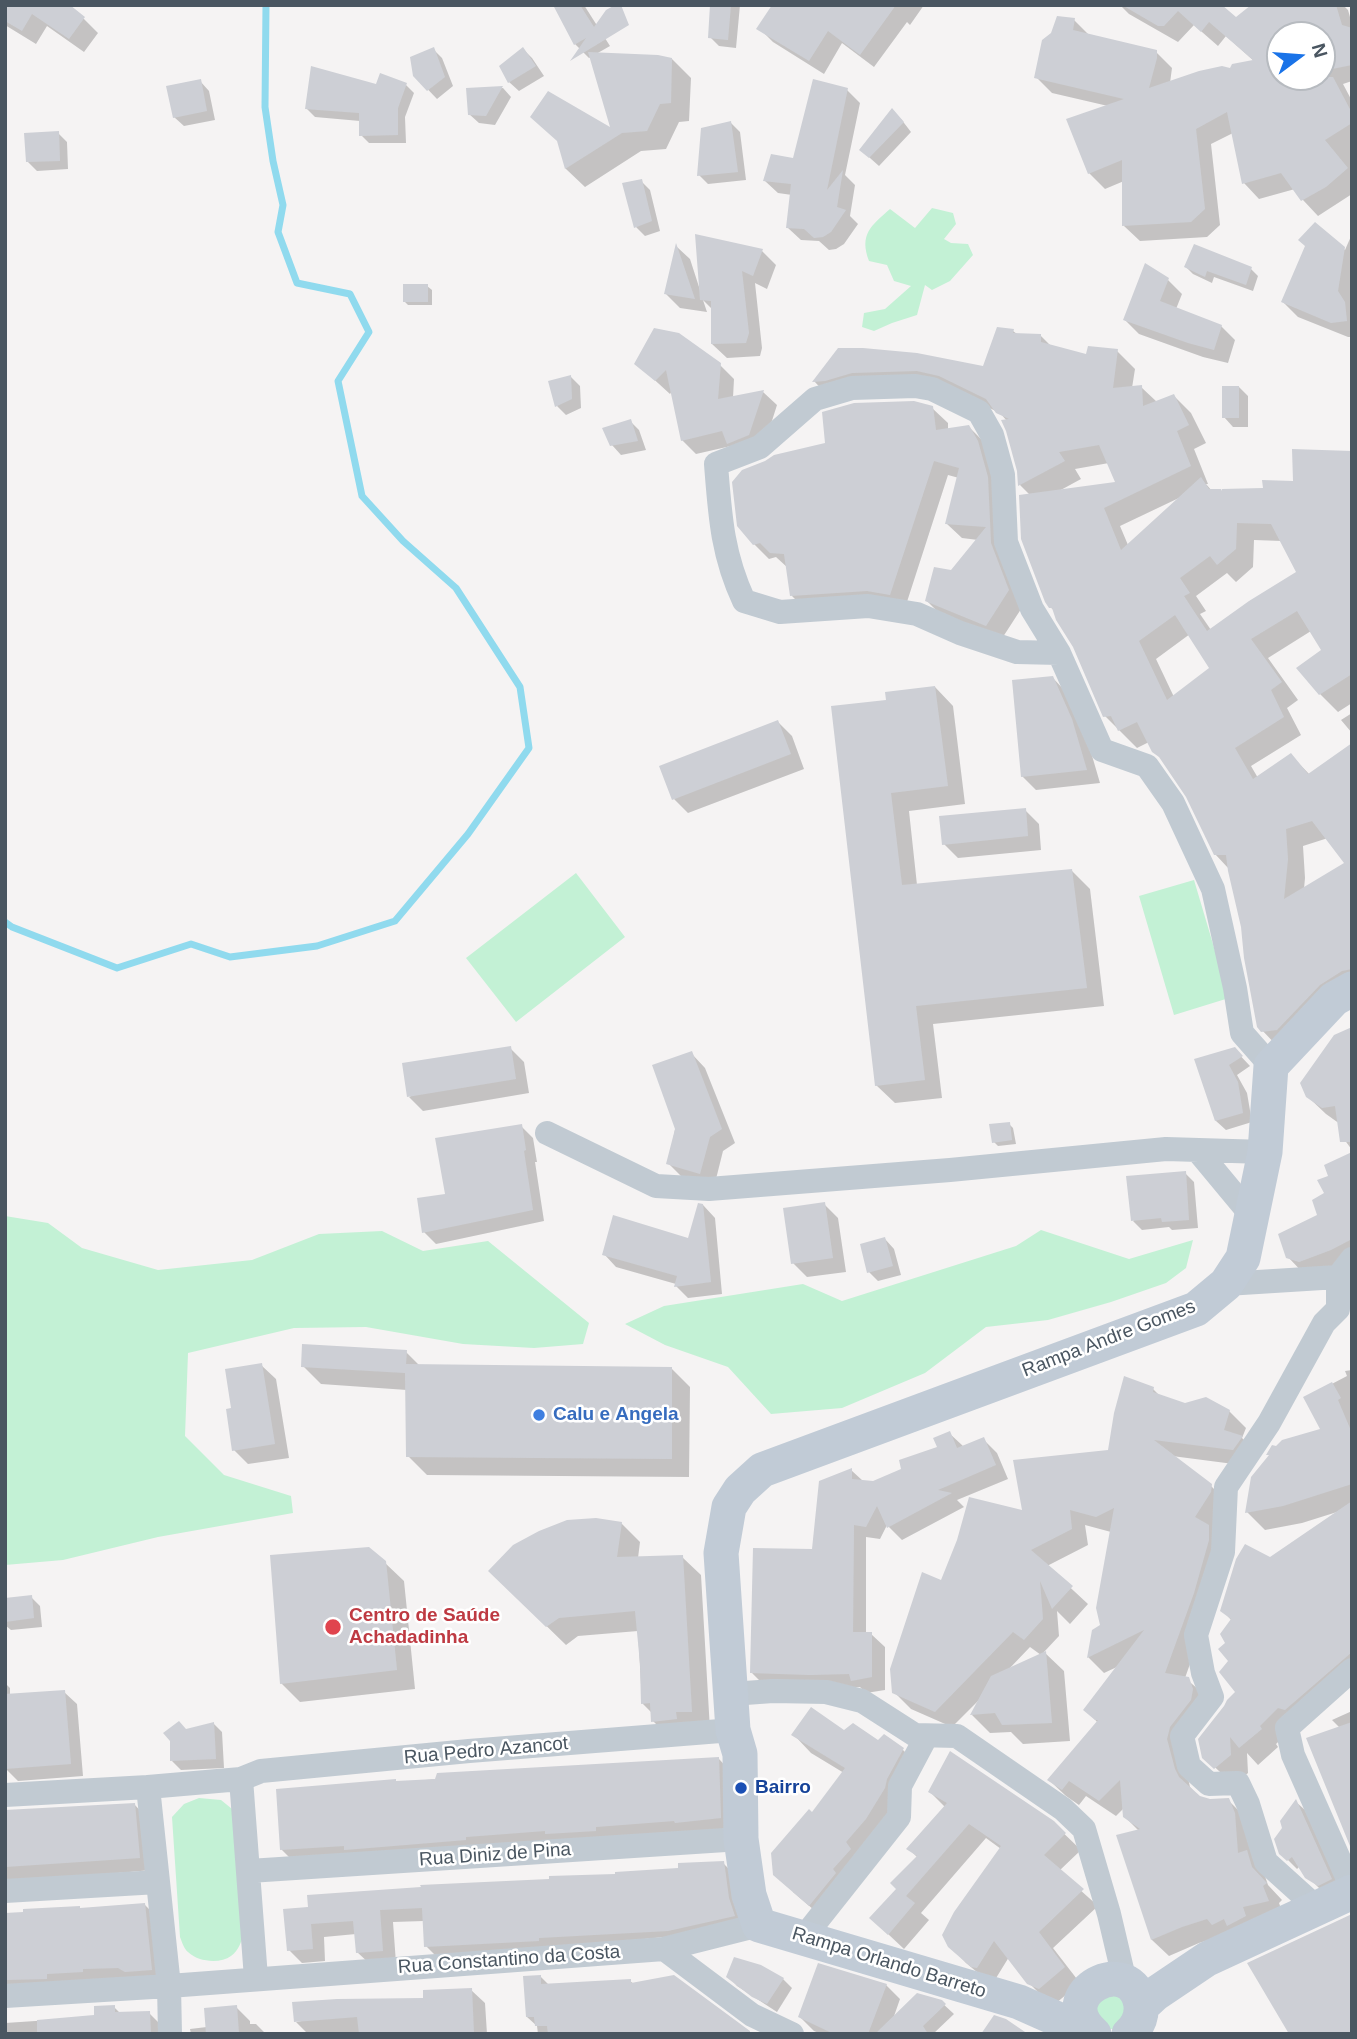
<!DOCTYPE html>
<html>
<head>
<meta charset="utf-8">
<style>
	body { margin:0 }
	#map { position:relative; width:1357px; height:2039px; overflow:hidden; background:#f5f3f3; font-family:Arial,sans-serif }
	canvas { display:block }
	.frame { position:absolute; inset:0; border:7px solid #4a5661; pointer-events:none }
	.north { position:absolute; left:1266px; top:21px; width:70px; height:70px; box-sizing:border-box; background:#fff; border:2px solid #b7bbc0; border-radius:50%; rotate:74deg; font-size:19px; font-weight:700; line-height:28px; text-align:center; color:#4a5661 }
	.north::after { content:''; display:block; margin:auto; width:24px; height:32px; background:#1a73e8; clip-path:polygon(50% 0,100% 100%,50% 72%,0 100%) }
</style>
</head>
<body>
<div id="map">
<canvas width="1357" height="2039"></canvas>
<div class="frame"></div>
<div class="north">N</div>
</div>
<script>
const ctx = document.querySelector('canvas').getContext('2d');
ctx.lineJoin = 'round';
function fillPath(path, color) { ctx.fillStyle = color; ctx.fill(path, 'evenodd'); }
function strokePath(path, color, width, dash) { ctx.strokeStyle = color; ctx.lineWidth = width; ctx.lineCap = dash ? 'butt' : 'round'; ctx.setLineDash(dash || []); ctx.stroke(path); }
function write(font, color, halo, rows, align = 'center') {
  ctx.font = font + ' Arial,sans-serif'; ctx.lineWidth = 5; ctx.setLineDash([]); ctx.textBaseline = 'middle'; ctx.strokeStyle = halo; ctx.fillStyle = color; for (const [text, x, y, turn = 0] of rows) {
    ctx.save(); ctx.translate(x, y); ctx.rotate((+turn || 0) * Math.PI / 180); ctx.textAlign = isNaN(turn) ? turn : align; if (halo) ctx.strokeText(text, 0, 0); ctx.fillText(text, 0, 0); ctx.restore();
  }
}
fillPath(new Path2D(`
	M932 208 953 213 956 224 944 239 951 243 968 244 973 255 950 281 932 290 925 285 917 315 892 323 874 331 862 327 864 313 885 309 911 286 894 281 887 265 869 261C859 234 871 226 890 209L915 228Z
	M576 873 625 937 516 1022 466 958Z
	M1194 880 1229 998 1174 1015 1139 896Z
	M5 1216 48 1223 82 1248 158 1270 252 1260 319 1234 382 1231 423 1251 488 1241 589 1323 583 1344 534 1348 463 1344 366 1327 294 1328 188 1353 185 1436 224 1475 291 1496 293 1513 158 1537 63 1560 5 1565Z
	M1041 1230 1129 1259 1193 1240 1186 1268 1166 1283 1111 1302 1048 1320 986 1327 925 1373 842 1408 771 1414 728 1367 665 1345 625 1324 664 1306 803 1284 842 1301 1016 1246Z
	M199 1798 221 1800 237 1813 245 1931C242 1939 239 1951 231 1956 220 1964 198 1962 188 1952 184 1949 182 1942 180 1937L172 1817 184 1804Z
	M1110 1991 1129 2005 1115 2029H1109L1093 2007Z`), '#c3f1d5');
fillPath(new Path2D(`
	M5 5 84 19 98 33 84 52 47 26 36 44 5 25Z
	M555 5H584L610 46 596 54 672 59 691 78 689 121 679 122 666 149 641 151 585 187 566 169 559 142 613 131 592 57 589 58 575 44Z
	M712 5H740L736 48 719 46 710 37Z
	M774 5H924L910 25 907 22 874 67 842 43 824 74 773 42 759 28Z
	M1120 5H1217L1236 19 1254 5H1343L1348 10 1352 24V81L1343 84 1352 101V194L1318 216 1303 200 1295 189 1259 199 1244 183 1233 133 1211 144 1220 225 1207 237 1140 241 1124 226V181L1105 189 1089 173 1108 106 1052 93 1036 77 1074 20 1090 36 1156 52 1172 68 1170 83 1231 70 1255 62 1226 36 1218 46 1194 25 1178 42 1129 14ZM1280 35H1322V77H1280Z
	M433 49 442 58 453 86 437 99 415 76Z
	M523 49 532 58 544 76 519 91 509 82Z
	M200 81 209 91 215 120 184 126 174 117Z
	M406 85 414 93 405 117 406 143H369L361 135 360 121 315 117 307 109 377 86Z
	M503 88 511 97 495 125 479 123 469 114 468 90Z
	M847 90 860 103 845 175 855 185 850 216 858 224 844 244 836 249 829 250 819 241 801 240 788 228 792 195 778 193 765 181 794 160Z
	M901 119 911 132 879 166 861 150Z
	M731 123 740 132 746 180 708 184 699 175Z
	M58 133 67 142 68 169 37 171 27 161Z
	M641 181 650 190 660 231 645 236 636 227Z
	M1315 224 1345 250 1352 234V337H1348L1298 317 1283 302Z
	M697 237 762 251 776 265 767 289 755 283 762 348 760 356 727 358 712 344V309L703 300 707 312 680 308 666 294 677 247 690 259 700 290Z
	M1186 267 1251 269 1258 276 1253 291 1214 277 1212 283 1193 274Z
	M1168 280 1182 294 1176 309 1221 326 1235 340 1228 363 1203 357 1139 334 1125 320Z
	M427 286 432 290V305H408L404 301Z
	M1013 331 1017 334 1040 335 1051 346 1087 356 1117 351 1135 369 1132 388 1141 387 1157 402 1174 396 1191 413 1206 443 1194 449 1208 484H1206L1212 491 1223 494 1265 490 1295 483 1352 453V703L1338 712 1320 694 1323 650 1311 631 1268 658 1298 700 1287 708 1301 735 1251 766 1258 778 1291 755 1310 775 1352 745V993L1280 1049 1259 1027 1243 927 1229 869 1215 854 1188 796 1149 742 1137 748 1105 716 1074 646 1056 612 1050 607 1030 495 1020 485 1019 471 1007 421 1000 413 958 393 831 399 814 381 839 350 984 369ZM1109 463 1117 484 1059 491 1081 479 1075 469ZM1181 497 1128 545 1120 526ZM1254 540 1282 541 1298 573 1211 630 1200 614 1206 611 1196 596 1227 573 1236 582 1253 567ZM1190 634 1211 668 1174 697 1156 659ZM1328 838 1347 864 1304 889 1305 878 1303 846Z
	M636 363 720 365 734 379 733 398 763 392 777 405 763 449 731 446 696 454 682 440 672 391 670 394Z
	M571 377 580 386 581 408 566 415 557 406Z
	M1239 387 1248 396V427H1233L1224 417Z
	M932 408 948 423V430L969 427 984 442 1023 606 1001 640 942 616 927 601 978 540 962 538 947 524 959 478 948 475 905 608 806 610 792 596 788 568 776 557 769 559 754 544 827 444Z
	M630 421 639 430 646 450 621 455 612 445Z
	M1052 677 1066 692 1086 735 1100 783 1036 790 1022 776Z
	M935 687 953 706 965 804 909 811 917 885 1072 871 1090 889 1104 1006 933 1024 942 1098 895 1103 876 1085 888 701Z
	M1352 713V733L1341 720Z
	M778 722 792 736 804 769 688 813 674 799Z
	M1025 810 1039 824 1041 850 958 858 944 844Z
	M1352 1029V1150L1341 1135 1340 1124 1326 1114 1307 1096Z
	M510 1048 524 1062 529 1093 423 1111 409 1097Z
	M1234 1049 1250 1066 1237 1075 1247 1093 1252 1122 1226 1130 1216 1121 1196 1060Z
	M691 1053 705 1068 735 1143 723 1151 714 1187 682 1177 668 1163Z
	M1009 1124 1013 1128 1016 1144 998 1146 994 1142Z
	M521 1126 533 1138 537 1162H535L544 1221 436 1244 424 1232 448 1195Z
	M1352 1154V1267L1306 1276 1288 1257 1320 1216 1330 1177Z
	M1185 1173 1194 1182 1198 1228 1172 1230 1169 1227 1142 1230 1133 1221Z
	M824 1204 838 1218 846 1272 807 1277 793 1263Z
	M703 1205 715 1218 722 1294 688 1298 676 1286V1284L616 1267 604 1254 689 1240Z
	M885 1239 894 1249 901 1275 878 1281 869 1272Z
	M406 1352 420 1366 672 1369 690 1387 689 1477 427 1475 408 1456 407 1390 321 1384 303 1366Z
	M261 1365 276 1379 289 1458 248 1464 234 1450 233 1410Z
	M1352 1370V1503L1337 1512 1302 1523 1265 1530 1247 1512 1270 1457 1268 1454 1277 1448 1323 1430 1305 1398 1347 1376 1345 1371Z
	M1153 1389 1161 1397 1185 1405 1229 1411 1246 1428 1242 1438 1258 1453 1249 1466 1172 1456 1211 1486 1227 1502 1209 1610 1185 1678 1205 1695 1183 1756 1190 1787 1199 1797 1209 1801 1228 1800 1245 1817 1268 1885 1282 1900 1279 1903 1284 1917 1199 1943 1169 1956 1152 1940 1119 1837 1139 1831 1124 1816V1808L1116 1816 1086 1796 1079 1805 1066 1796 1049 1780 1098 1723 1086 1710 1119 1666 1104 1673 1088 1657 1102 1626 1111 1532 1085 1525 1088 1545 1047 1566 1088 1604 1070 1624 1057 1611 1059 1636 1044 1652 1064 1671 1070 1741 1023 1744 1011 1732 990 1733 972 1715 979 1700 952 1727 911 1709 894 1692 941 1582 1024 1513 1110 1452ZM1030 1647 1041 1655 1008 1670Z
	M949 1433 963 1446 983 1439 997 1453 1008 1479 957 1500 964 1507 902 1540 887 1525 880 1539 866 1537V1634H871L885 1647V1690L866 1693 860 1687 825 1688 765 1686 752 1673 814 1551 851 1470 863 1481 873 1483 903 1470 939 1449Z
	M1352 1509V1683L1296 1725 1276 1744 1278 1747 1258 1765 1247 1753 1248 1773 1234 1785 1204 1757 1238 1692 1227 1644 1232 1621 1222 1610 1270 1559Z
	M621 1523 640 1542 638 1558 682 1557 701 1575 710 1730 672 1740 653 1721V1714L642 1703 638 1631 578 1636 566 1645 490 1571Z
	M384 1562 404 1581 415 1689 300 1702 281 1683Z
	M31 1597 40 1606 42 1627 11 1630 5 1625V1600Z
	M5 1683 10 1688V1696L64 1692 77 1704 83 1776 18 1781 5 1768Z
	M1352 1711V1846L1340 1728 1332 1720Z
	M213 1723 222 1732 224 1768 181 1770 172 1761 187 1731Z
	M844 1732 902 1749 920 1767 828 1922 793 1892 812 1814 844 1773 811 1753 794 1735Z
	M719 1759 732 1773 733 1831 295 1863 281 1849 397 1782Z
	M930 1792 1052 1822 1081 1850 1059 1871 1098 1906 1053 1948 1080 1983 1055 2004 1045 1999 1028 1982 1009 1957 993 1983 989 1982 966 1963 950 1946 1001 1849 986 1838 921 1913 929 1920 904 1949 887 1933 898 1889 918 1858 908 1848 946 1808Z
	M1296 1802 1305 1810 1340 1888 1324 1893 1307 1876 1300 1866 1297 1869 1281 1853Z
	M134 1804 147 1818 152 1870 5 1883V1811Z
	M723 1863 736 1876 747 1929 439 1959 426 1946 424 1921 393 1922 396 1963 371 1965 357 1952 356 1934 324 1937 325 1961 302 1963 289 1950 285 1910 680 1870Z
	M145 1905 159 1919 165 1983 5 1995V1914Z
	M540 1976 549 1985 630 1981 634 1984 751 2034H538L537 2026 527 2017Z
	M728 1976 783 1979 792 1988 777 2012 737 1986Z
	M886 1985 900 1999 893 2019 941 2002 954 2014 933 2034H821L814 2031 800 2017Z
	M471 1990 485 2003 487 2034H308L296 2022Z
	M114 2007 121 2014 149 2013 165 2029 166 2034H5V2023L96 2017Z
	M236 2007 250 2021V2024H256L266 2034H191L190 2029 207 2027Z`), '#0003');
strokePath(new Path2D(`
	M5 922 12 927 117 968 191 944 230 957 317 946 395 921 468 834 529 748 520 687 456 588 403 541 362 496 338 381 369 332 350 294 297 283 278 232 283 205 273 161 265 107 266 5`), '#90daee', 7);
fillPath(new Path2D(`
	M5 5H70L85 17 69 39 32 14 22 31 5 21Z
	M553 5H580L594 27 606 10 615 5H621L629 25 570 61 586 38 574 45Z
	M710 5H731L728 40 708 38Z
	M772 5H896L860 55 828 31 809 61 756 29Z
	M1122 5H1222L1236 17 1251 5H1336L1342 25 1352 28V65L1322 71V35H1280V77H1333L1352 113V123L1325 140 1348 168 1326 187 1301 201 1281 173 1242 184 1227 112 1196 129 1205 209 1191 222 1122 226V160L1088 174 1066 119 1124 99 1034 78 1042 40 1051 33 1057 16 1075 18 1073 30 1157 50V58L1149 88 1199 71 1222 66 1230 68 1232 64 1253 60 1209 22 1201 32 1178 11 1164 26H1158Z
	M434 47 445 77 427 91 413 76 410 57Z
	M523 47 536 66 508 83 499 66Z
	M588 52 658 55 672 58 671 103 660 104 647 131 622 133 565 169 557 141 530 117 548 91 610 127Z
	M311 66 376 84 380 73 407 83 398 108V135L359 136V113L305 109Z
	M201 79 207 111 173 118 166 86Z
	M813 79 848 88 827 190 843 170 837 207 846 210 831 232 823 237 814 238 804 229 786 228 791 184 763 181 771 154 793 158Z
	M503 86 486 116 468 115 466 88Z
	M892 108 904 122 869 158 859 150Z
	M731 121 738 172 697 176 701 128Z
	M59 131 60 161 26 162 24 133Z
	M642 179 652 221 634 228 622 183Z
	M1315 222 1345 247 1338 291 1345 302 1347 321 1331 323 1281 302 1305 246 1298 240Z
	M695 234 763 249 753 276 742 271 749 333 746 343 711 344V301L700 300Z
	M676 243 695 299 664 294Z
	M1194 244 1252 267 1246 285 1207 271 1205 277 1184 267Z
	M1145 263 1169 278 1160 301 1222 325 1214 350 1188 343 1123 320Z
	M403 284H428V302H403Z
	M997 327 1014 329 1013 333 1041 334V342L1086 354 1088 346 1118 349 1113 388 1142 385 1143 406 1174 394 1189 425 1177 431 1191 466 1104 508 1121 550 1201 477 1209 489H1221L1222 491V489L1263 488 1262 480 1293 481 1292 449 1352 451V674L1319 695 1296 668 1321 650 1297 611 1251 639 1282 682 1271 690 1284 717 1235 748 1253 779 1291 753 1308 774 1352 743V969L1342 971 1320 985 1277 1030 1261 1032 1257 1027 1244 958 1241 927 1228 871 1226 855H1214L1186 797 1159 757 1152 752 1137 722 1118 731 1111 716 1103 717 1073 647 1056 620 1052 608H1049L1045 602 1021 539 1019 495 1115 482 1099 445 1059 452 1065 461 1018 486 1017 471 1006 431 1001 420 1009 419 996 413 986 399 939 376 917 371 852 373 825 381 812 382 838 348H863L917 353 983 366ZM1237 523 1271 524 1296 572 1249 601 1207 631 1184 596 1190 593 1180 578 1210 556 1217 565 1236 549ZM1175 615 1209 668 1167 700 1139 641ZM1312 821 1344 863 1284 899 1288 859 1286 829Z
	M654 328 679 333 721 363 718 399 764 390 749 435 727 444 722 431 681 441 666 370 655 381 634 364Z
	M571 375 572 399 555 407 548 381Z
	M1222 386H1239V418H1222Z
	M914 401 933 406 936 430 969 425 978 441 988 477 991 543 1009 590 986 626 925 601 934 567 951 570 986 527 945 524 959 468 934 461 890 595 867 591 790 596 784 554 770 553 760 543 753 545 737 526 732 482 742 470 765 461 774 455 825 443 822 412 854 403Z
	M631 419 638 441 610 446 602 428Z
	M1053 676 1072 719 1087 770 1021 777 1012 680Z
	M935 686 948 786 891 793 902 885 1072 869 1087 988 916 1006 925 1080 875 1086 831 706 886 700 885 692Z
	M778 720 791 754 672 800 659 766Z
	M1026 808 1028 836 942 845 939 816Z
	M1352 1027V1142H1340L1335 1106 1322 1108 1306 1097 1300 1083 1334 1035Z
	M511 1046 516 1079 407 1097 402 1063Z
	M1235 1047 1243 1056 1229 1065 1238 1082 1243 1113 1215 1121 1194 1059Z
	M692 1051 722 1129 710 1137 700 1174 666 1164 675 1129 652 1065Z
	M1010 1122 1012 1140 992 1143 989 1124Z
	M522 1124 526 1150 524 1151 533 1210 422 1233 417 1198 445 1194 435 1138Z
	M1352 1152V1239L1331 1250 1299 1262 1286 1258 1278 1234 1317 1215 1312 1200 1324 1193 1317 1180 1328 1176 1324 1165Z
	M1186 1171 1189 1220 1162 1222 1161 1218 1131 1221 1126 1176Z
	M825 1202 833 1258 791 1264 783 1208Z
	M698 1203 703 1204 711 1282 674 1287 677 1276 602 1255 613 1215 688 1238Z
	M885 1237 893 1266 867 1273 860 1244Z
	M302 1344 407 1350 406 1364 672 1367V1459L406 1457 405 1373 301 1367Z
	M262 1363 275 1444 232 1451 226 1409 231 1408 225 1369Z
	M1124 1376 1154 1387 1153 1392 1185 1403 1206 1397 1230 1410 1224 1430 1243 1436 1233 1450 1154 1440 1212 1484 1211 1492 1195 1517 1209 1525V1540L1194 1593 1165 1673 1189 1677 1193 1689 1191 1700 1170 1727 1167 1739 1175 1769 1179 1777 1200 1796 1210 1799 1229 1798 1235 1813 1238 1853 1247 1850 1252 1867 1267 1883 1263 1886 1269 1901 1243 1907 1246 1916 1227 1926 1224 1919 1212 1925 1207 1919 1182 1927 1151 1940 1116 1835 1140 1829 1123 1817 1120 1780 1099 1801 1069 1781 1062 1790 1047 1780 1098 1720H1095L1083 1710 1144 1630 1087 1658 1092 1630 1100 1625 1096 1608 1114 1508 1096 1517 1070 1510 1072 1529 1031 1550 1073 1586 1052 1609 1040 1581 1043 1619 1024 1640 1013 1632 935 1712 892 1693 890 1669 922 1572 941 1580 957 1540 969 1497 1022 1510 1013 1460 1108 1450 1114 1413Z
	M1332 1382 1341 1398 1338 1400 1352 1433V1484L1283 1506 1245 1513 1251 1477 1269 1455H1266L1272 1445 1276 1446 1282 1440 1320 1429 1303 1397Z
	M950 1431 957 1448 984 1437 996 1465 938 1490 952 1493 887 1528 877 1506 866 1527 854 1525 853 1632H872V1677L851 1681 849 1674 810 1675 750 1673 753 1548 812 1549 819 1481 852 1468V1479L873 1481 901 1469 899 1460 937 1447 933 1438Z
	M1352 1501V1652L1285 1710 1278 1708 1260 1726 1262 1729 1239 1748 1230 1737 1231 1755 1214 1769 1202 1758 1198 1739 1224 1706 1227 1700 1235 1692 1219 1672 1228 1661 1218 1649 1225 1643 1220 1634 1231 1619 1220 1611 1236 1559 1245 1544 1270 1557Z
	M596 1518 622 1522 617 1557 683 1555 692 1712H676L677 1719 651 1722 650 1703 641 1704 640 1664 635 1611 559 1618 546 1627 488 1571 513 1545 539 1531 567 1520Z
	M369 1547 386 1561 397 1670 280 1684 270 1555Z
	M32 1595 34 1618 5 1622V1598Z
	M1046 1651 1052 1723 1002 1725 995 1713 970 1715 991 1676Z
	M65 1690 71 1764 5 1769V1694Z
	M811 1707 844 1730 853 1723 878 1740 884 1734 904 1748 887 1779 885 1788 866 1819 846 1842 851 1849 833 1869 836 1873 809 1906 773 1875 771 1853 809 1809 812 1812 845 1768 791 1735Z
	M179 1721 186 1729 214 1722 216 1759 170 1761V1741L163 1733Z
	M1352 1722V1851L1306 1738Z
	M950 1751 1054 1821 1066 1833 1044 1855 1084 1889 1039 1932 1065 1967 1039 1989 1027 1984 994 1941 977 1968 971 1967 948 1947 942 1935 954 1912 1001 1846 969 1824 906 1896 915 1903 888 1935 869 1918 896 1889 890 1883 917 1856 906 1849 947 1803 928 1792Z
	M719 1757 721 1818 675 1823 674 1821 596 1827V1831L545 1834V1831L466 1837V1840L357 1849 344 1850V1846L280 1850 276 1789 396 1779V1781L435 1779 437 1773Z
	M1296 1799 1332 1879 1318 1886 1305 1878 1292 1857 1287 1861 1279 1854 1274 1839 1282 1828 1280 1821Z
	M135 1803 140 1858 5 1867V1810Z
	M724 1861 729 1898 735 1916 668 1931 539 1938V1941L424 1947 422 1908 380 1910 383 1951 356 1953 353 1921 311 1924 313 1949 287 1951 283 1909 308 1907 307 1895 421 1887 420 1885 549 1879V1876L615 1874V1872L678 1868V1863Z
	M145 1903 152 1970 125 1972 118 1968 83 1969V1972L47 1974V1979L5 1980V1913L23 1912V1909L80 1906V1908Z
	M1352 1914V2034H1289L1247 1963Z
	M734 1957 761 1965 784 1978 767 2004 752 1997 726 1977Z
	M818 1963 887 1984 868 2034H834L798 2017Z
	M541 1975V1984L631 1979V1983L674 1975 750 2031V2034H548L547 2026H535L534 2017H526L523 1976Z
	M472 1988 474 2034H359L357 2017 294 2022 292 2002 337 1999 423 1998V1990Z
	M917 1993 942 2000 946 2004 923 2026 928 2034H875Z
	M115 2005V2012L150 2011 151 2034H37V2020L94 2015V2006Z
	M237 2005 239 2034H206L204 2008Z
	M994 2015 1006 2019 1028 2034H981Z`), '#cdcfd5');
strokePath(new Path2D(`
	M1059 653 1017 652 960 633 917 614 868 606 780 612 744 601C722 554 720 515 716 464L760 447 815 399 852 388 915 386 932 389 979 412 992 435 1003 475 1006 542 1032 609 1059 653 1102 750 1147 766 1173 803 1213 889 1235 988 1242 1033 1271 1066
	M547 1133 656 1186 709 1189 950 1170 1166 1149 1265 1152
	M1198 1151 1252 1216
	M1226 1284 1338 1277
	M1352 1670 1287 1728 1293 1755 1352 1888
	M731 1694 773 1691 826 1692 862 1701 915 1735 957 1736 1063 1809 1084 1829 1109 1914 1125 1982
	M241 1779 256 1978
	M148 1787 169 1986 170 2034
	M5 1795 148 1787 241 1779 261 1771 469 1751 733 1730
	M249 1871 741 1839
	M5 1891 158 1882
	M1317 1908 1266 1862 1248 1804 1238 1783 1209 1784 1189 1766 1182 1736 1212 1697 1203 1673 1196 1635 1223 1552 1226 1487 1269 1423 1324 1323 1338 1309V1277L1352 1259
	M804 1937 899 1817 900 1786 926 1737
	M664 1949 752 2015 792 2034
	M5 1996 169 1986 664 1949 759 1925`), '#c1cad2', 24);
strokePath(new Path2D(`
	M1141 2007 1155 1994 1207 1959 1352 1892
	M1091 2034 1019 2002 759 1925 749 1895 741 1839 740 1754 733 1730 721 1553 729 1507 740 1490 762 1470 1196 1309 1226 1284 1243 1258 1265 1152 1271 1066 1334 999 1352 989
	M1094 2034C1047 1994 1132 1950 1141 2005 1142 2016 1138 2026 1129 2034`), '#c1cbd6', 35);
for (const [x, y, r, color] of [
	[539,1415,7,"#3f7fe0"],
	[333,1627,9,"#e0444e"],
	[741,1788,7,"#1a4fb4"]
]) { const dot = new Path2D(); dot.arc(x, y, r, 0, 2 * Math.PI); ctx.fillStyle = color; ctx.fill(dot); strokePath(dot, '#fff', 2.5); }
write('19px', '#4a5661', '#fff', [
	["Rampa Andre Gomes",1109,1339,-21],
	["Rua Pedro Azancot",486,1751,-5],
	["Rua Diniz de Pina",495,1855,-4],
	["Rua Constantino da Costa",509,1960,-4],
	["Rampa Orlando Barreto",889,1963,17]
]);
write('bold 19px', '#366cbe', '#fff', [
	["Calu e Angela",553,1415]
], 'left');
write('bold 19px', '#be3a42', '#fff', [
	["Centro de Saúde",349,1616],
	["Achadadinha",349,1638]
], 'left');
write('bold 19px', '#164399', '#fff', [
	["Bairro",755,1788]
], 'left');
</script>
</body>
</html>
